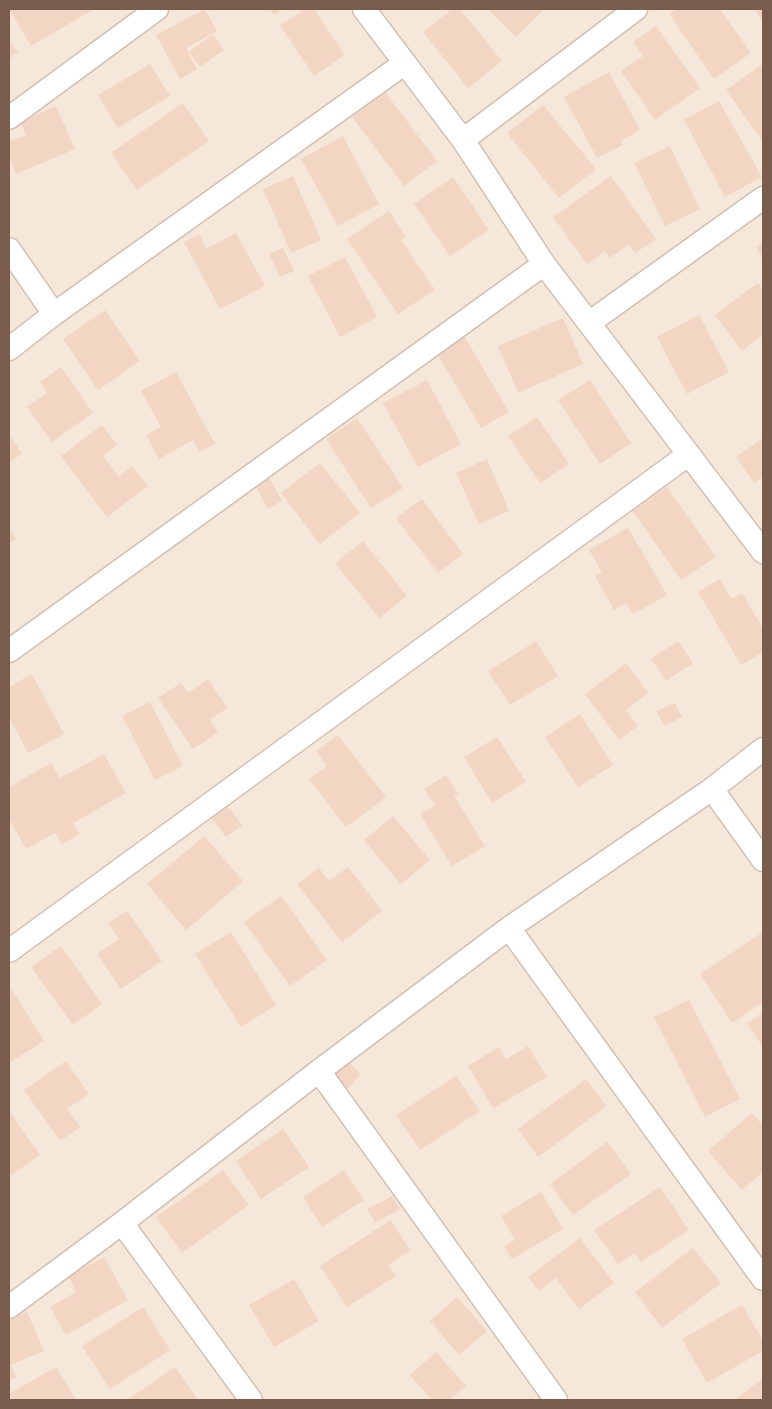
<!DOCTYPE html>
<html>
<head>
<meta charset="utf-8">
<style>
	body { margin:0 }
	#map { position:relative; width:772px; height:1409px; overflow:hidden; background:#fdf6ec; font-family:Poppins,sans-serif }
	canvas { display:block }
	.frame { position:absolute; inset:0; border:10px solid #7a5c4d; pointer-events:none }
</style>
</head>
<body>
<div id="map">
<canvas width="772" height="1409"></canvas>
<div class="frame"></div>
</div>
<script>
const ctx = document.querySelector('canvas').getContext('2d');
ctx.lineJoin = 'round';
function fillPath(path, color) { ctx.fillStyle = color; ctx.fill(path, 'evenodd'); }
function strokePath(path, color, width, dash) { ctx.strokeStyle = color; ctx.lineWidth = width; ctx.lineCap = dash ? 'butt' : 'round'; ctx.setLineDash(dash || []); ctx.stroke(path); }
fillPath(new Path2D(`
	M9 9H763V1400H9Z`), '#f5e8da');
fillPath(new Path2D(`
	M9 9H94L31 46Z
	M205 9 217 31 186 48 197 69 180 79 156 35Z
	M269 9H282L275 15Z
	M305 9H314L345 55 314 76 280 25Z
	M452 9H460L502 61 468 88 423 32Z
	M488 9H542L543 10 516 37Z
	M677 9H720L751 53 714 79 669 14Z
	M754 9H763V22Z
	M656 26 700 88 655 120 621 71 643 56 633 42Z
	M213 34 224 50 200 67 189 52Z
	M9 41 18 52 9 59Z
	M150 64 170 96 118 128 98 95Z
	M761 65 763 68V142L726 90Z
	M609 72 640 130 621 141 623 145 597 158 564 97Z
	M385 92 437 161 404 186 352 117Z
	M719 101 762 177 725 197 684 120Z
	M183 103 209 141 137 190 111 153Z
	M543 105 596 169 559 198 507 133Z
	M56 106 75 149 16 174 9 157V142L26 135 20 122Z
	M343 136 379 204 338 226 301 159Z
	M670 146 700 209 665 226 634 163Z
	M293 176 321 240 291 253 263 189Z
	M611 176 656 239 635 253 629 244 610 258 605 251 587 264 553 217Z
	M453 177 489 230 450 256 414 204Z
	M389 211 406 237 401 240 435 290 398 314 347 239Z
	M236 233 265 286 220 309 184 242 199 234 206 249Z
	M763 242V258L756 247Z
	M283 248 294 271 280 277 269 254Z
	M345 257 377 317 340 337 308 276Z
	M758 283 763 290V334L742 351 715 315Z
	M105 310 140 361 98 390 63 339Z
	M699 315 729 372 687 394 657 337Z
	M563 318 583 364 518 393 498 346Z
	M460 329 509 412 481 428 432 345Z
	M61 367 93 413 52 442 27 407 47 393 40 382Z
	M176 372 215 444 199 452 193 440 159 459 146 435 161 427 141 391Z
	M427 380 461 444 418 467 383 403Z
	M590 380 631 443 600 464 558 400Z
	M537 417 569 464 540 483 508 436Z
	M357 418 403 488 371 508 326 439Z
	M102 425 117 445 103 456 119 477 132 466 148 486 107 517 61 456Z
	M9 433 22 454 9 462Z
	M763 438V477L754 483 736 457Z
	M487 459 509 511 479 524 456 473Z
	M320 463 360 513 320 544 281 493Z
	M264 468 282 501 268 509 250 476Z
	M667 487 716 557 681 580 632 510Z
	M422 499 463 554 438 573 396 518Z
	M628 528 667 595 633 614 626 603 614 610 595 576 602 572 589 550Z
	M9 529 16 539 9 544Z
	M363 541 407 596 379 618 335 563Z
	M720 579 731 599 742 593 763 629V652L741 665 698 592Z
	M536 641 558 676 510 705 488 671Z
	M678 641 693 663 666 681 651 659Z
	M626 663 648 693 626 710 638 726 619 740 585 694Z
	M32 674 64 734 28 753 9 717V687Z
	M208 679 227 708 210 720 218 732 193 749 158 698 181 683 188 693Z
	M150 702 183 766 155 780 122 716Z
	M675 703 682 717 664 726 656 711Z
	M580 714 613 765 578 787 545 737Z
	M338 735 386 797 346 827 309 779 327 766 316 751Z
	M497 737 526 782 492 803 464 757Z
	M104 754 126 793 73 823 80 834 62 844 55 833 26 849 9 819V787L51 763 60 778Z
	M446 775 458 793 454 796 485 846 452 866 420 814 435 805 424 789Z
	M226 804 242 825 226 837 210 816Z
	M393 816 430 860 401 884 364 840Z
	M204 836 243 881 186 930 147 884Z
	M348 867 382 911 342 942 297 884 319 868 329 881Z
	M281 896 327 960 290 986 244 922Z
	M127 911 162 961 121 989 97 954 119 939 108 923Z
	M231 932 276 1005 241 1027 195 954Z
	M763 932V1002L732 1023 700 974Z
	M61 946 102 1004 73 1025 31 967Z
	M11 988 44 1041 9 1063V989Z
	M689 1000 740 1099 705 1117 654 1017Z
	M763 1013V1047L747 1023Z
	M528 1046 547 1077 493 1108 468 1066 499 1047 506 1059Z
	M343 1058 361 1074 348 1089 329 1073Z
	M66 1061 89 1094 67 1109 80 1127 60 1141 24 1090Z
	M456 1076 480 1111 420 1150 396 1115Z
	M586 1079 606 1106 538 1157 518 1129Z
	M9 1111 40 1155 10 1176 9 1174Z
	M752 1113 763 1126V1172L742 1190 708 1151Z
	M283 1129 309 1167 261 1199 236 1161Z
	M607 1142 631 1174 573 1215 550 1184Z
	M223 1170 249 1205 182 1253 156 1217Z
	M344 1170 364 1200 322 1227 303 1197Z
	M660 1187 689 1230 641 1262 635 1253 618 1264 594 1230Z
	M541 1192 563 1229 512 1259 504 1246 515 1240 501 1216Z
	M392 1196 400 1209 375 1223 367 1209Z
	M391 1220 410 1251 388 1265 396 1276 347 1307 320 1266Z
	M580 1238 614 1283 579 1309 556 1278 539 1291 528 1277Z
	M693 1248 721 1283 662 1328 635 1292Z
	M104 1257 128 1300 66 1335 50 1307 76 1292 68 1276Z
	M294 1279 319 1321 274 1347 249 1305Z
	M457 1297 487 1331 459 1355 430 1321Z
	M742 1305 763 1341V1351L707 1383 682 1339Z
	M143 1307 170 1350 110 1389 82 1346Z
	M27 1312 44 1351 11 1365 16 1377 9 1380V1319Z
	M436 1352 466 1386 449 1400H432L410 1375Z
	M56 1367 76 1400H10L9 1394Z
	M175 1367 198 1400H127Z
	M763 1378V1400H735Z`), '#f3d5c3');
const minor = new Path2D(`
	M364 9 463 140 544 264 763 552
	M9 118 157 9
	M463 140 636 9
	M9 249 54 314
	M589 323 763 198
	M9 349 54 314 405 63
	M9 651 544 264
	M712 789 763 860
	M509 928 763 1279
	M9 951 689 454
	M319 1071 556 1400
	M122 1223 251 1400
	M9 1307 122 1223 319 1071 509 928 712 789 763 749`);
strokePath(minor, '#d1beb0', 25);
strokePath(minor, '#fff', 22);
</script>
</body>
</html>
